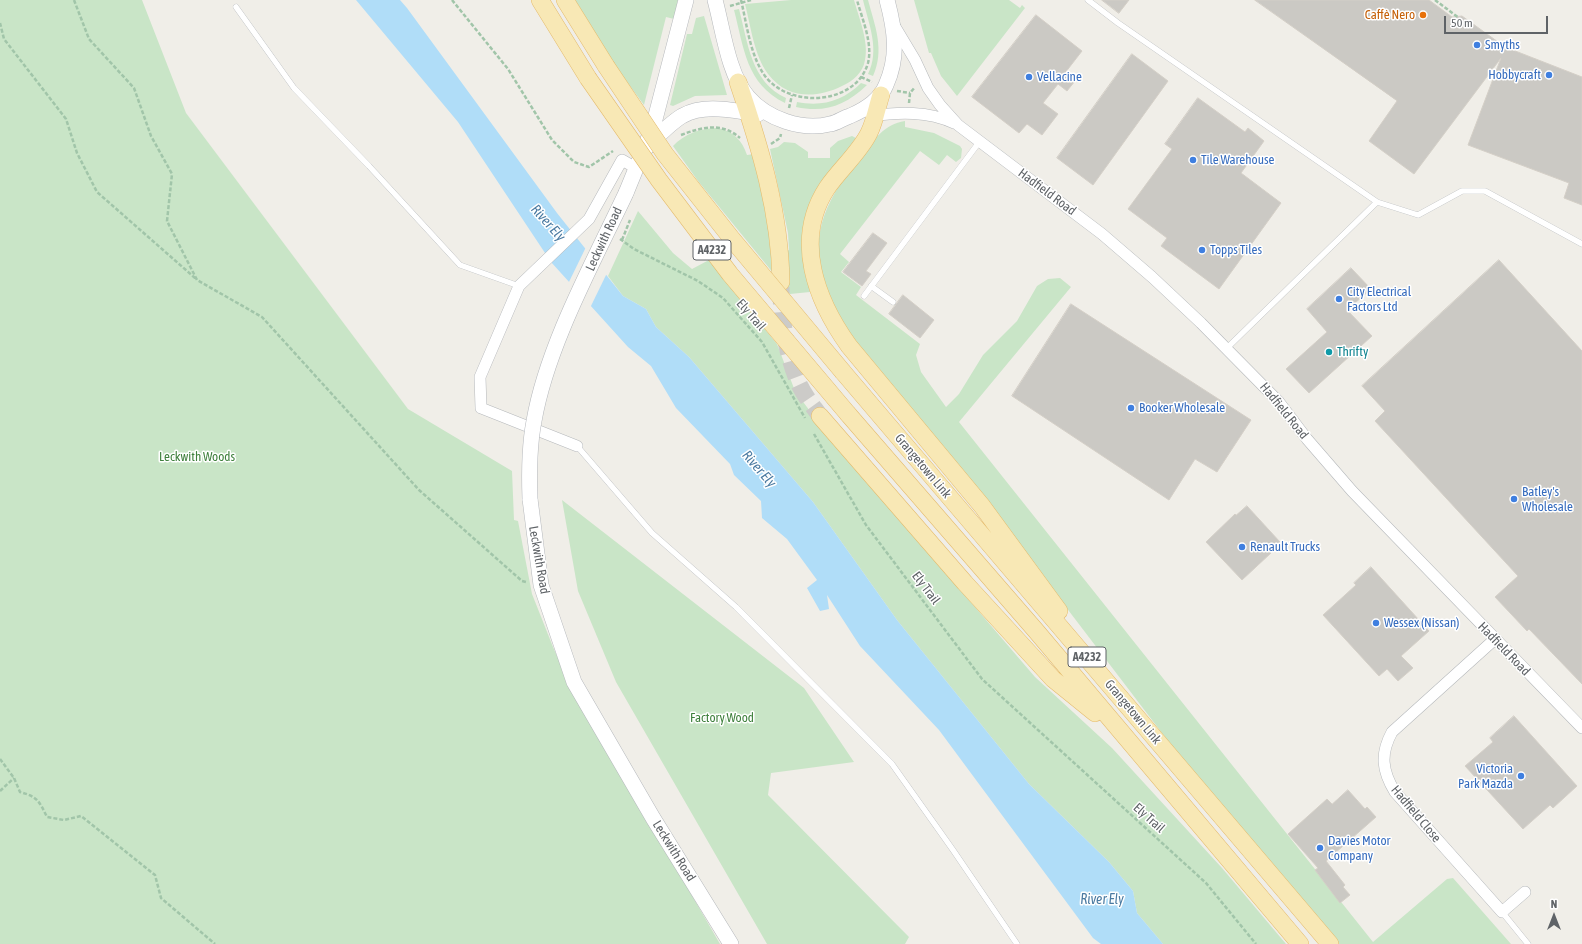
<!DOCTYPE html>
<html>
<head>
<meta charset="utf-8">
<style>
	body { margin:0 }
	#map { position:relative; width:1582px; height:944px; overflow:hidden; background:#f0eee8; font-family:"Asap Condensed",sans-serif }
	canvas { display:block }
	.north { position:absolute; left:1534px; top:896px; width:40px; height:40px; -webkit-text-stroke:3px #fff; paint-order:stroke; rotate:0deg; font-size:11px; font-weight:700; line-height:16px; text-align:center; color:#5f6367 }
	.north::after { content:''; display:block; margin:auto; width:14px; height:18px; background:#5f6367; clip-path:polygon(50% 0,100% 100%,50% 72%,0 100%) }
	.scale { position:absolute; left:1444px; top:16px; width:104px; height:18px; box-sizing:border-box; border:2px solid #5f6367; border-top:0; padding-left:5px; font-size:12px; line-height:14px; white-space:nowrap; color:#5f6367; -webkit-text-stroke:3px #fff; paint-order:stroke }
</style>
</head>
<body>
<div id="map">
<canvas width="1582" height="944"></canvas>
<div class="north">N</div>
<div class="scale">50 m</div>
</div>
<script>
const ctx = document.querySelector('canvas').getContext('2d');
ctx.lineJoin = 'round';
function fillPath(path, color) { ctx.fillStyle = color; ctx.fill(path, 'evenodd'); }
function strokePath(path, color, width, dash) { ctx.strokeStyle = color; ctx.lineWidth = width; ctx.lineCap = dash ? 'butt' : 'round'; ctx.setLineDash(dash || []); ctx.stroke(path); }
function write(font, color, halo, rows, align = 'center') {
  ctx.font = font + ' "Asap Condensed",sans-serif'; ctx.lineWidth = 3; ctx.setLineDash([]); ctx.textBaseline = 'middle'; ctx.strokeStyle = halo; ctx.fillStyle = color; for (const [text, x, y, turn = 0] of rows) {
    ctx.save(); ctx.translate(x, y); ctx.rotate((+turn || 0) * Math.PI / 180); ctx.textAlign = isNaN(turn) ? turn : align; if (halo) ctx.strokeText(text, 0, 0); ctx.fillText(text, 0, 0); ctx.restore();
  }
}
fillPath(new Path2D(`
	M0 0H142L186 113 408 409 512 471 514 520 518 521 532 594 553 647 569 683 720 944H0Z
	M575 0H678L674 19 666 17 644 105 616 67Z
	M791 0H854C859 18 869 42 865 60 863 73 853 81 842 86 816 99 787 99 768 74 754 55 751 27 745 4Z
	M863 0H868C875 26 885 50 873 76L868 74C880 50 869 25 863 0Z
	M914 0H1009L1020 8 1022 5 1025 8 957 96 941 76 931 53H929Z
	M739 9C748 43 751 82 786 98L785 103C746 84 744 48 734 10Z
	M704 16 727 95 695 96 673 106 670 105 687 34H692L696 18Z
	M861 83 867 85C845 106 825 113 796 107L797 102C822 107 843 101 861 83Z
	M905 121V127L934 133 960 146 962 149 961 158 956 162 947 155 939 165 920 151 840 254 849 262 841 272 861 287 856 295 920 344 916 355 921 372 946 407 959 394 983 355 1017 321 1037 286 1048 279 1060 278 1071 287 959 422 1373 942 1447 879 1453 878 1511 944H1339L1181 758 1043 577 855 342C848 330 839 319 832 306 829 299 827 291 824 283 808 232 829 195 861 156 874 140 884 124 905 121Z
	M718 128C734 132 742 140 747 155L754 154 769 224 774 274 698 181 673 146C684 134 701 128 718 128Z
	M852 136 856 138 854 141 803 248 804 265 810 292 790 294 788 290 787 251 789 250 788 233 770 149 778 147 784 142 795 143 808 152V158H830V148L838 141Z
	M638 211 673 253 692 269 709 260 777 344 795 391 830 438 1035 677 1112 748 1222 868 1286 944H1163L1137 913 1133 891 1109 862 1029 784 897 620 813 502 689 357 656 327 646 309 623 296 608 276Z
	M562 500 804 688 854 762 771 773 768 795 909 937 905 944H767L616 682 578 591Z`), '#c9e5c7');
fillPath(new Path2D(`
	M356 0H400L407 8 557 213 623 296 646 309 656 327 689 357 813 502 897 620 1029 784 1109 862 1133 891 1137 913 1163 944H1101L1093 938 939 730 860 646 827 595 829 609 820 611 807 588 817 580 787 539 762 518 761 501 734 475 730 464 676 408 651 366 628 347 551 262 458 122Z`), '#b0ddf8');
fillPath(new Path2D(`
	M586 247 607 273 590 308 568 284Z`), '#f0eee8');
const building = new Path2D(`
	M1102 0H1129L1119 13Z
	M1255 0H1429L1452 17 1462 16 1505 47 1582 77V205L1564 198 1569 183 1468 145 1501 58 1414 174 1369 141 1397 101Z
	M1036 15 1082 51 1065 73 1075 81 1067 91 1058 84 1043 103 1058 114 1042 135 1027 124 1019 133 972 97Z
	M1132 54 1168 81 1093 185 1057 158Z
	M1198 98 1245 132 1248 128 1264 141 1241 173 1281 203 1219 289 1161 246 1167 238 1128 209 1172 149 1165 144Z
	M873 233 887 243 866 271 871 274 862 286 843 272Z
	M1499 260 1582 351V684L1529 629 1527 631 1495 597 1518 576 1375 421 1385 411 1362 386Z
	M1351 268 1371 289 1347 310 1372 336 1309 393 1286 369 1327 332 1307 309Z
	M903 295 934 320 920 338 889 314Z
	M1071 304 1251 420 1217 472 1195 459 1169 500 1012 396Z
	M1247 506 1280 542 1269 551 1271 553 1242 580 1206 542 1235 514 1236 515Z
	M1371 567 1429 631 1401 656 1413 668 1398 681 1387 669 1379 676 1323 615 1356 585 1354 583Z
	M1514 716 1577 786 1553 808 1550 805 1523 829 1465 766 1493 742 1490 738Z
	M1348 790 1365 809 1367 807 1376 817 1326 861 1345 885 1343 887 1350 895 1340 903 1315 870 1318 868 1288 834 1327 799 1332 804Z`);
fillPath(building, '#cbc9c4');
strokePath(building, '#d4cfc7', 1);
strokePath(new Path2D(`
	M781 287C781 320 786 354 799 384 804 395 813 406 820 416`), '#cccbc8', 17, [17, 8]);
const lane = new Path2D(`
	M1088 0 1118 23 1377 202 1418 215 1462 191H1485L1582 244
	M236 7 294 88 369 166 460 265 519 286
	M871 286 893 302
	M864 296 980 141
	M1227 348 1377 202
	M577 446 652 533 736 607 892 764 953 850 1017 944
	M1502 912 1528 944`);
const street = new Path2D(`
	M894 25 915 60 928 88 940 105 958 125 1102 234 1152 277 1201 323 1279 402 1307 439 1352 491 1582 728
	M871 116C899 112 928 111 954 123
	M577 446 481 408 480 377 519 286 589 219 622 160 636 168
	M1495 639 1392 732C1380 754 1382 771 1395 792L1502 912 1525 892`);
const secondary = new Path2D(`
	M715 0C723 29 728 74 748 97 767 119 802 131 830 124 837 123 843 118 850 116 864 110 880 100 886 85 899 56 895 30 887 0
	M647 147C658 136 669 124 682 116 705 103 734 111 758 114
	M626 193 653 127 686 0
	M530 499 541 585 574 682 653 818 731 944`);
const primary = new Path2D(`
	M540 0 588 78
	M565 0 606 66
	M738 82C760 147 780 212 781 282
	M881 95C877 107 875 121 869 133 859 153 840 169 827 188 793 240 816 300 849 346L982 506 1059 611
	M843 372 1330 944
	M848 414 1037 632 1300 944
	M820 416 965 583 1053 679 1095 713`);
strokePath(lane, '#b5b8bb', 6);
strokePath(street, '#b5b8bb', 12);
strokePath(secondary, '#b4b7bb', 16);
strokePath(primary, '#e5bb6c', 18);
strokePath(new Path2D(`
	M74 0 89 39 134 88 151 136 172 174 167 221 197 280 262 317 419 490 522 581 526 582
	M452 0 508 69 552 140 574 162 589 167 613 151
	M741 0C747 25 750 55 765 76 790 109 856 105 868 63 873 43 862 19 857 0
	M1435 0 1459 18
	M730 6 751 0
	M0 23 4 39 66 119 77 153 97 192 195 278
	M861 77 872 82
	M897 91 910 93
	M909 103 910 93 915 87
	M789 108 792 95
	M681 135C702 127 722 122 740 138
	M771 144 780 138 781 134
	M620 239 634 249 698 281 723 298 762 342 805 418
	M622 240 630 220
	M814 434 866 525 982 679 1206 883 1256 944
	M0 759 14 778 20 792C38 797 39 801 47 817L64 820 81 816 155 875 161 898 215 944
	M0 791 14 778`), '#a1c5a9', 2.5, [4, 2]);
strokePath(lane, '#fff', 5.5);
strokePath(street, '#fff', 11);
strokePath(secondary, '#fff', 15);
strokePath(primary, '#f8e8b5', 17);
const secondaryBridge = new Path2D(`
	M530 499C529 473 529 447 534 421 547 346 593 263 626 193`);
const primaryBridge = new Path2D(`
	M606 66 665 154 732 239 843 372
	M588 78 659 180 730 274 848 414`);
strokePath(secondaryBridge, '#b4b7bb', 16, []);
strokePath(primaryBridge, '#e5bb6c', 18, []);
strokePath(secondaryBridge, '#fff', 15);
strokePath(primaryBridge, '#f8e8b5', 17);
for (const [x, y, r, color] of [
	[1423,15,4,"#e8710a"],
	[1477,45,4,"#3f7fe0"],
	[1549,75,4,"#3f7fe0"],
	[1029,77,4,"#3f7fe0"],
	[1193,160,4,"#3f7fe0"],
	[1202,250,4,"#3f7fe0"],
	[1339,299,4,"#3f7fe0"],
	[1329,352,4,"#0f9aa8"],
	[1131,408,4,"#3f7fe0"],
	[1514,499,4,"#3f7fe0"],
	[1242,547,4,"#3f7fe0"],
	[1376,623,4,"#3f7fe0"],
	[1521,776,4,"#3f7fe0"],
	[1320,848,4,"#3f7fe0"]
]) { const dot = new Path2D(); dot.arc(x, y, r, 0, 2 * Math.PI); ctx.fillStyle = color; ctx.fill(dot); strokePath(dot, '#fff', 1.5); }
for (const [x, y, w] of [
	[712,250,38],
	[1087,657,38]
]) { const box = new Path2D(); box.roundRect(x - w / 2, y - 10, w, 20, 3); ctx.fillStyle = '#fff'; ctx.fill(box); strokePath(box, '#5f6367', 1); }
write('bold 12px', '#5f6367', null, [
	["A4232",712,250],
	["A4232",1087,657]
]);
write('13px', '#c56008', '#fff', [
	["Caffè Nero",1415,15]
], 'right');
write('13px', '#366cbe', '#fff', [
	["Smyths",1485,45],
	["Hobbycraft",1541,75,"right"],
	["Vellacine",1037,77],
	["Tile Warehouse",1201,160],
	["Topps Tiles",1210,250],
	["City Electrical",1347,292],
	["Factors Ltd",1347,307],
	["Booker Wholesale",1139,408],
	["Batley's",1522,492],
	["Wholesale",1522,507],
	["Renault Trucks",1250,547],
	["Wessex (Nissan)",1384,623],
	["Victoria",1513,769,"right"],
	["Park Mazda",1513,784,"right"],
	["Davies Motor",1328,841],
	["Company",1328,856]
], 'left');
write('13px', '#5f6367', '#fff', [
	["Hadfield Road",1047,192,37],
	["Leckwith Road",604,239,-65],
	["Ely Trail",751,315,49],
	["Hadfield Road",1284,411,51],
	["Grangetown Link",923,466,50],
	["Leckwith Road",539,560,80],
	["Ely Trail",926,588,53],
	["Hadfield Road",1504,649,46],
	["Grangetown Link",1133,712,50],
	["Hadfield Close",1416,814,50],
	["Ely Trail",1149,818,42],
	["Leckwith Road",674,851,58]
]);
write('13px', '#0d838f', '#fff', [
	["Thrifty",1337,352]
], 'left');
write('13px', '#3f803d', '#fff', [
	["Leckwith Woods",197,457],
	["Factory Wood",722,718]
]);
write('italic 14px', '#4a7aa1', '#fff', [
	["River Ely",548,223,48],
	["River Ely",759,469,49],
	["River Ely",1102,900]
]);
</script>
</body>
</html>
